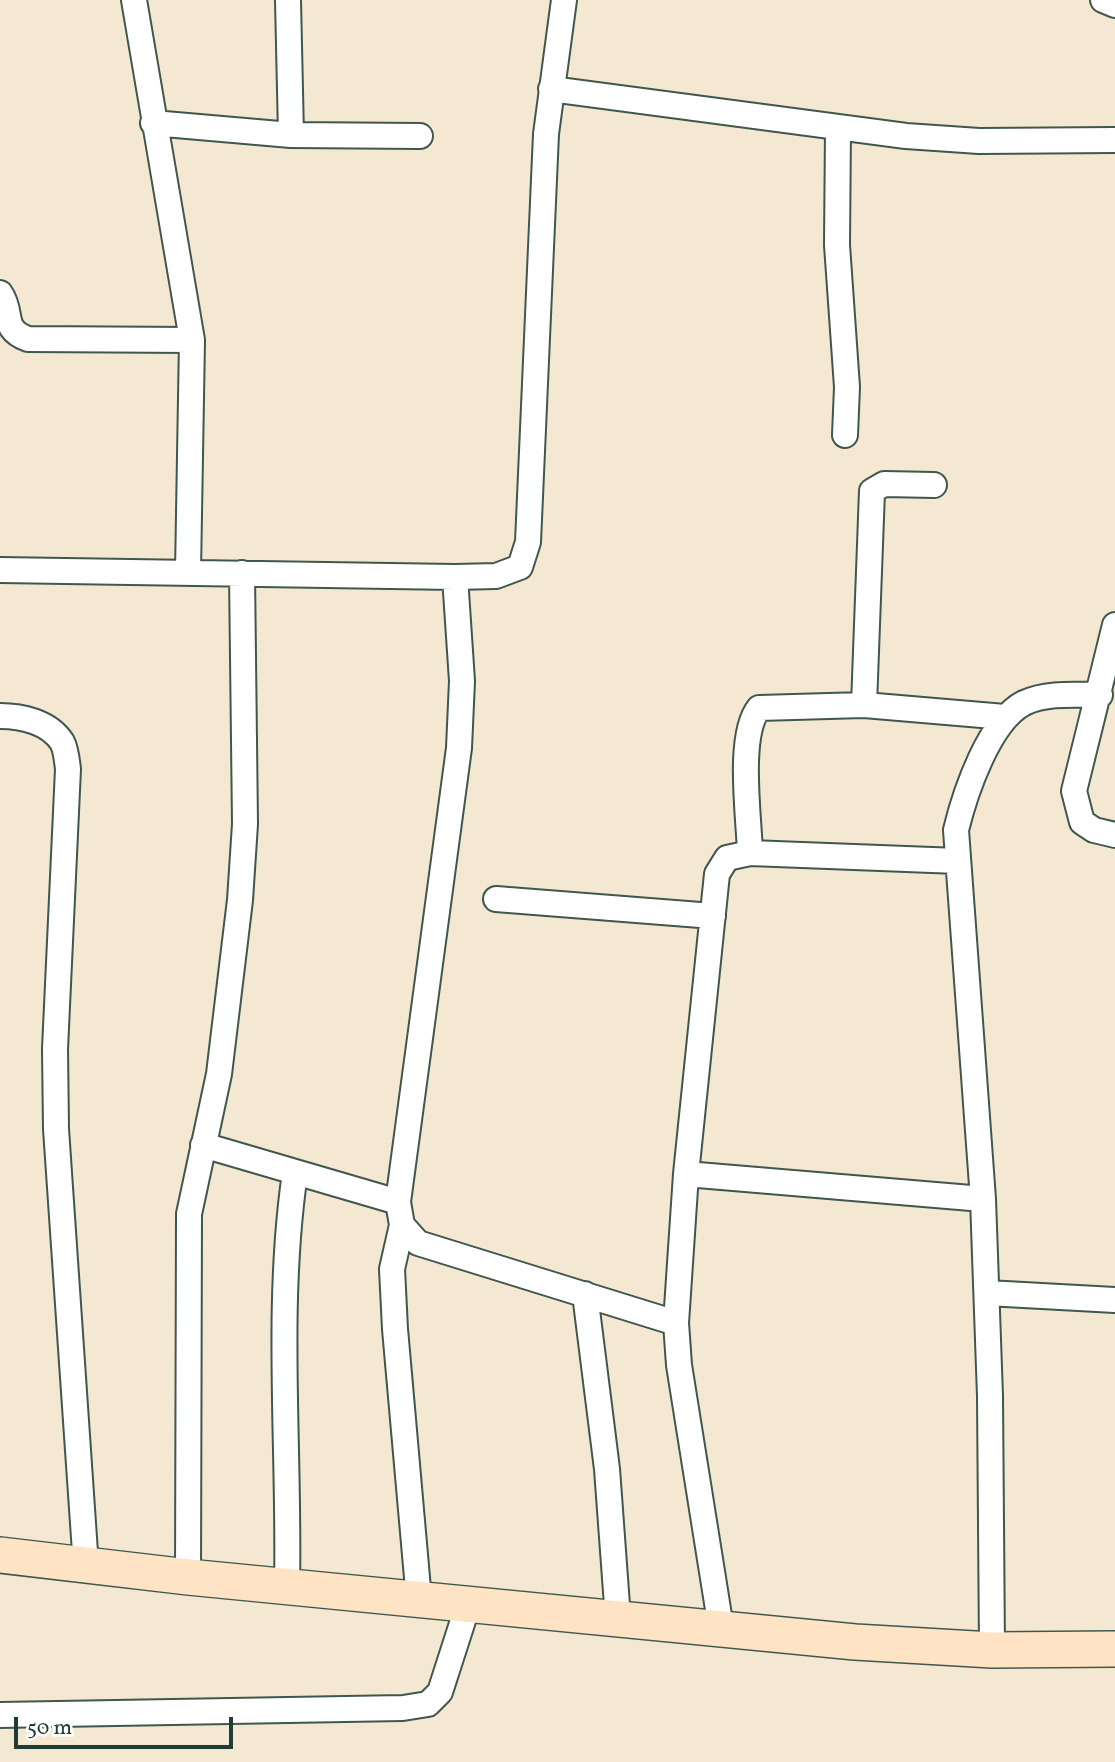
<!DOCTYPE html>
<html>
<head>
<meta charset="utf-8">
<style>
	body { margin:0 }
	#map { position:relative; width:1115px; height:1762px; overflow:hidden; background:#f5e8d2; font-family:Vollkorn,serif }
	canvas { display:block }
	.scale { position:absolute; left:14px; top:1717px; width:219px; height:32px; box-sizing:border-box; border:4px solid #1f3d34; border-top:0; padding-left:9px; font-size:21px; line-height:24px; white-space:nowrap; color:#1f3d34; -webkit-text-stroke:5px #fff; paint-order:stroke }
</style>
</head>
<body>
<div id="map">
<canvas width="1115" height="1762"></canvas>
<div class="scale">50 m</div>
</div>
<script>
const ctx = document.querySelector('canvas').getContext('2d');
ctx.lineJoin = 'round';
function strokePath(path, color, width, dash) { ctx.strokeStyle = color; ctx.lineWidth = width; ctx.lineCap = dash ? 'butt' : 'round'; ctx.setLineDash(dash || []); ctx.stroke(path); }
const street = new Path2D(`
	M134 0 192 340 188 572
	M288 0 291 135
	M1103 0 1115 5
	M551 89 906 136 979 141 1115 140
	M153 123 291 135 420 136
	M838 128 837 245 847 387 845 435
	M0 293C14 313 0 329 28 339L192 340
	M0 570 455 577 496 576 520 567 528 542 546 134 564 0
	M455 577 462 681 459 748 398 1202 402 1225 418 1243 676 1323
	M1115 625 1074 791 1082 822 1094 830 1115 835
	M864 705 872 491 884 484 934 485
	M0 716C22 716 49 722 62 742 66 749 67 761 68 769L55 1049 56 1129 86 1567
	M750 853C749 817 737 735 759 708L864 705 1005 717
	M496 899 713 916
	M203 1145 398 1202
	M686 1174 983 1199
	M402 1225 392 1269 395 1329 419 1600
	M987 1293 1115 1300
	M585 1294 607 1469 618 1619
	M188 1577 189 1214 219 1074 240 900 245 824 242 573
	M287 1587C290 1450 275 1309 295 1173
	M721 1628 679 1365 676 1323 686 1174 717 874 727 858 750 853 958 861
	M992 1650 990 1396 983 1199 956 830C965 793 989 721 1024 703 1047 692 1076 695 1100 695
	M0 1715 403 1708 428 1704 440 1692 468 1605`);
const secondary = new Path2D(`
	M0 1555 188 1577 855 1642 992 1650 1115 1649`);
strokePath(street, '#3f574c', 28);
strokePath(secondary, '#3f574c', 38);
strokePath(street, '#fff', 24);
strokePath(secondary, '#fee4c5', 35);
</script>
</body>
</html>
